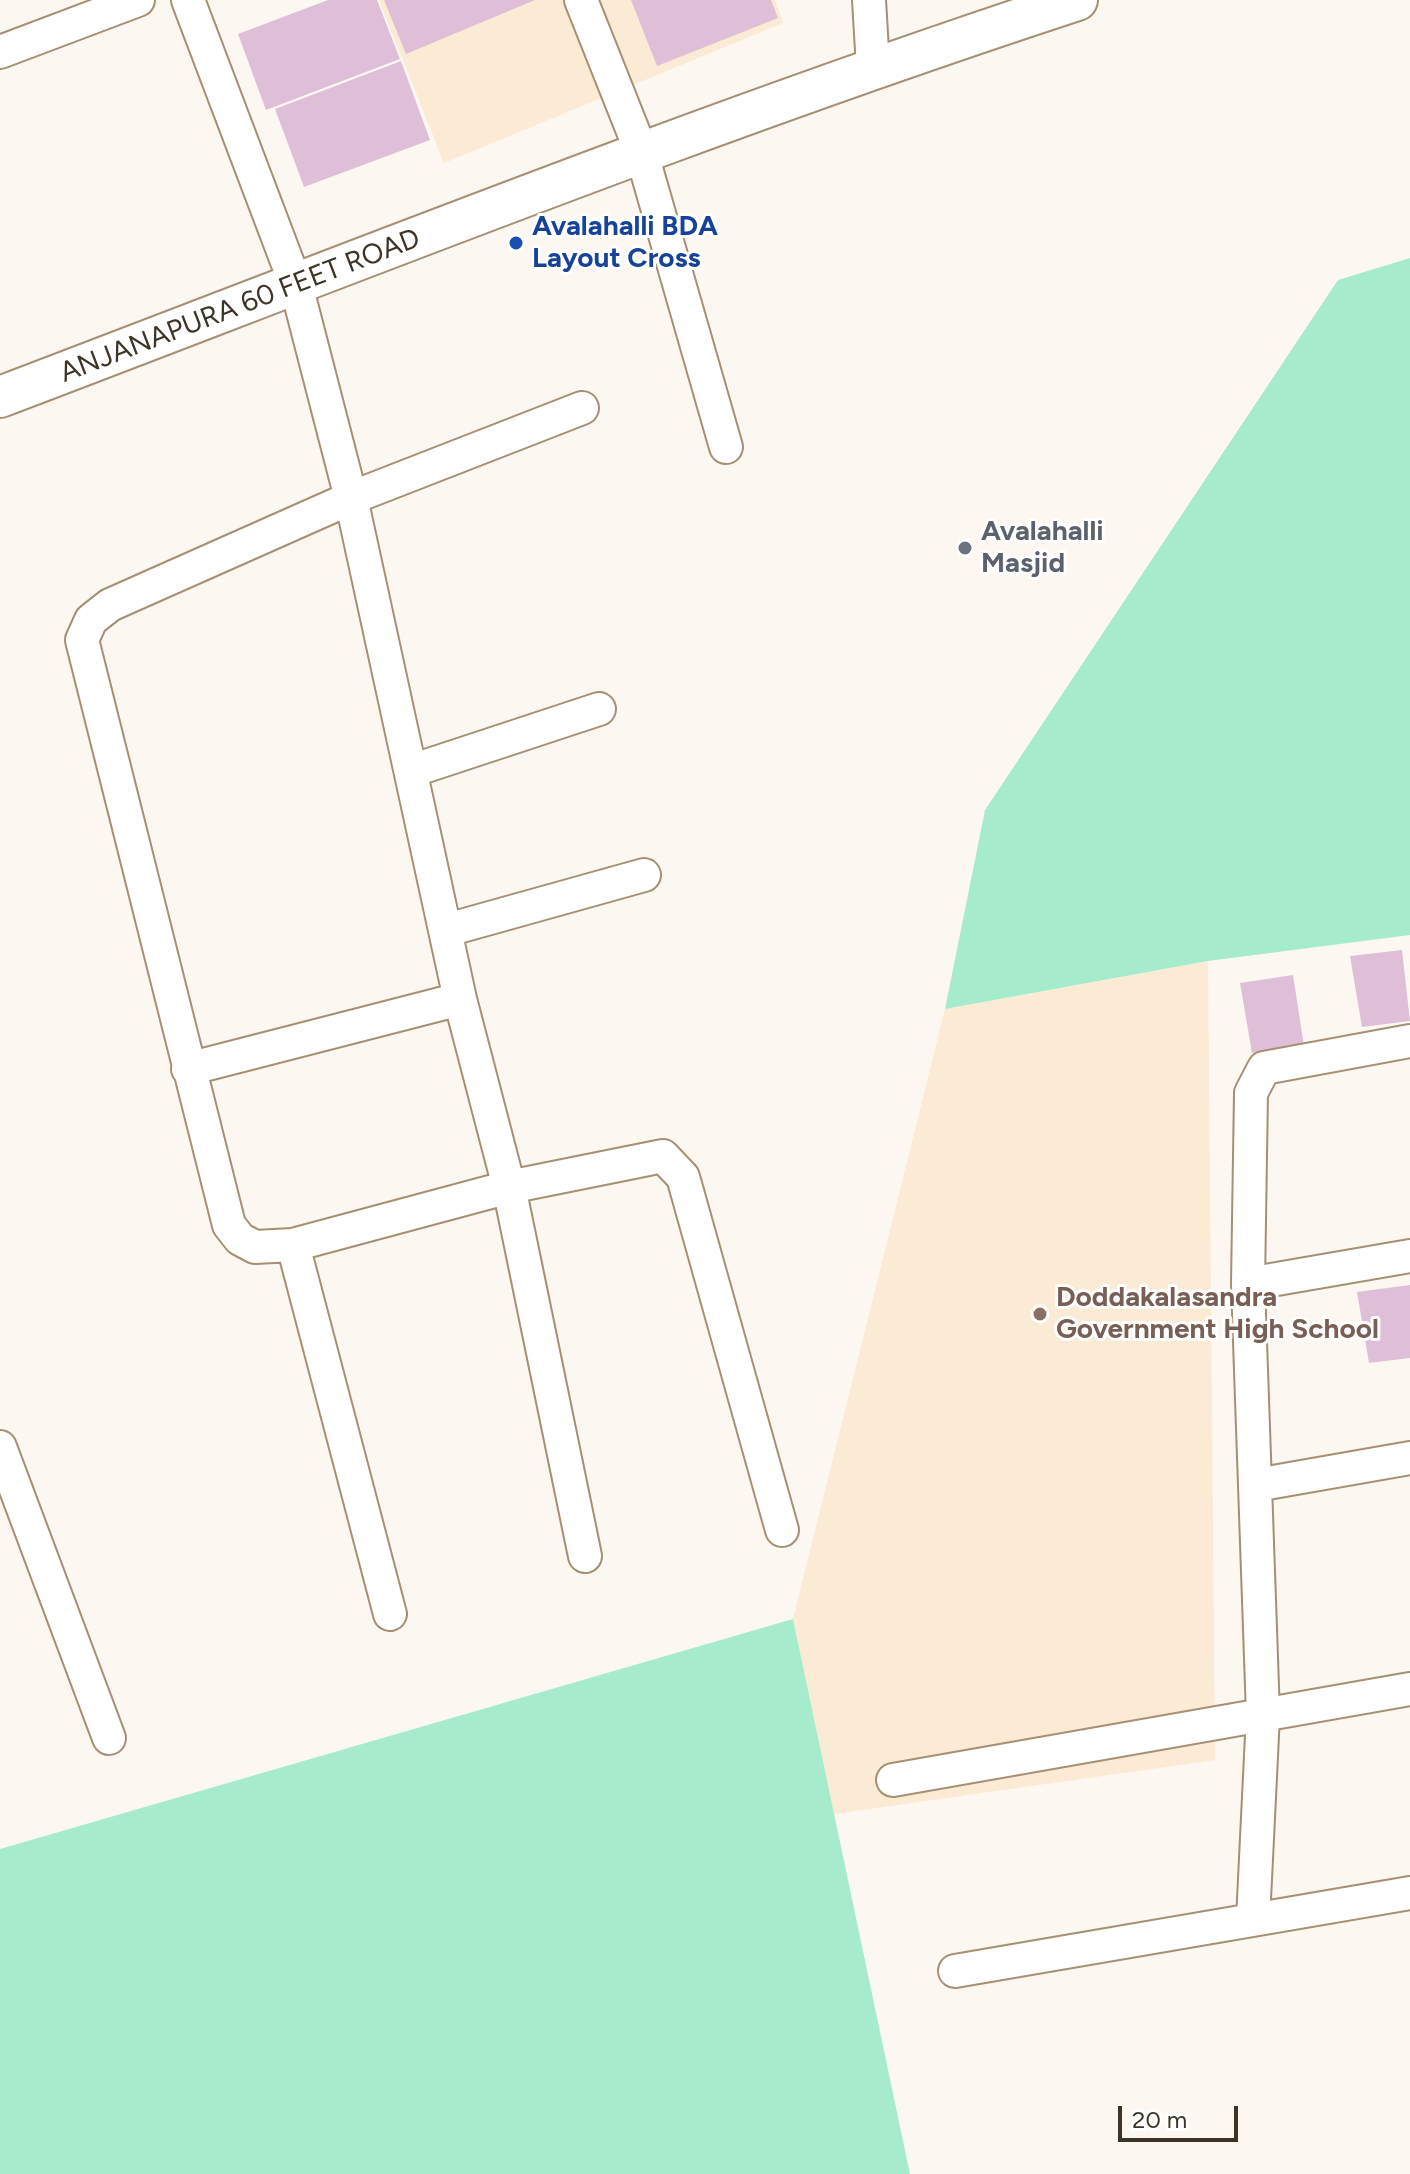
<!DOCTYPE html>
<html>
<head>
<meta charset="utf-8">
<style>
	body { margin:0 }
	#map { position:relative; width:1410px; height:2174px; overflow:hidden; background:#fcf7f1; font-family:Figtree,sans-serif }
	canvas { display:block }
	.scale { position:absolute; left:1118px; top:2106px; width:120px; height:36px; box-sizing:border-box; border:4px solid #3d3428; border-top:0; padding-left:10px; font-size:24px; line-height:28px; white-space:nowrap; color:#3d3428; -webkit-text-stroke:6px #fff; paint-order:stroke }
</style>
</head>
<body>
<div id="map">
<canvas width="1410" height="2174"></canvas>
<div class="scale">20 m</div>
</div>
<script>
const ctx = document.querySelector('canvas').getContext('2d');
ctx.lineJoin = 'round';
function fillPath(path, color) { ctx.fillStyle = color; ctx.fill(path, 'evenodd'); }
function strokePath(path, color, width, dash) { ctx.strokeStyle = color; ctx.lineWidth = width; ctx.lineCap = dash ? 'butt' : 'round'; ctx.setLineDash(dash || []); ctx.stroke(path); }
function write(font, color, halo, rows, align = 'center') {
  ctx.font = font + ' Figtree,sans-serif'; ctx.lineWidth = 6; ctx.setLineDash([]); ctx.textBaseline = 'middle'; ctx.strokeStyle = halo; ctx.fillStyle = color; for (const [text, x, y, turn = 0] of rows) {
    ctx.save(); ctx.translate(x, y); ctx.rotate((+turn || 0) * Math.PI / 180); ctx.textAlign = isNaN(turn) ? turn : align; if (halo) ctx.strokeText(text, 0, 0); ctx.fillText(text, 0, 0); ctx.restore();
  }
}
fillPath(new Path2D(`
	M379 0H775L783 23 444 163Z
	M1208 961 1215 1760 834 1814 793 1619 945 1009Z`), '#fbead4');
fillPath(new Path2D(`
	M1410 258V935L1208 961 945 1009 985 810 1338 280Z
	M793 1619 910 2174H0V1849Z`), '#a6eccc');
fillPath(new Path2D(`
	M328 0H377L400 59 266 110 238 34Z
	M384 0H535L406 54Z
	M631 0H771L778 18 657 66Z
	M401 61 430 140 304 187 275 109Z
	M1402 950 1410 1021 1362 1027 1350 956Z
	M1293 975 1304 1046 1252 1053 1240 983Z
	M1410 1285V1358L1369 1363 1357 1292Z`), '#dfbfd7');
const minor = new Path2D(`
	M188 0 296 285 351 498 460 999 509 1187 585 1556
	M581 0 641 151 726 447
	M869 0 873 67
	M0 52 138 0
	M582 408 351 498 110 605 91 620 82 640 229 1225 240 1239 255 1247 293 1245 509 1187 663 1156 683 1177 782 1530
	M411 771 599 709
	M447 930 644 875
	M188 1069 460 999
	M293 1245 390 1614
	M1248 1284 1251 1093 1264 1068 1410 1041
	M0 1447 109 1738
	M1256 1485 1410 1458
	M893 1780 1410 1689
	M1253 1920 1263 1715 1248 1284 1410 1256
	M955 1971 1410 1893`);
const tertiary = new Path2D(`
	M0 397C358 261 713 119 1077 0`);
strokePath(minor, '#a69073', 36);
strokePath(tertiary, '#a69073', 44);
strokePath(minor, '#fff', 32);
strokePath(tertiary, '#fff', 40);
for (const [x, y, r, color] of [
	[516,243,8,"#1a4fb4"],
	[965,548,8,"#6b7280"],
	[1040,1314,8,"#8d6e63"]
]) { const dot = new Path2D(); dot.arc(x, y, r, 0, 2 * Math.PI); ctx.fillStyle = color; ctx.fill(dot); strokePath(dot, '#fff', 3); }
write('bold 28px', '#164399', '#fff', [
	["Avalahalli BDA",532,227],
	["Layout Cross",532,259]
], 'left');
write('28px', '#3d3428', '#fff', [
	["ANJANAPURA 60 FEET ROAD",240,306,-21]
]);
write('bold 28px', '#5b616d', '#fff', [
	["Avalahalli",981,532],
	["Masjid",981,564]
], 'left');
write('bold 28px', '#785e54', '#fff', [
	["Doddakalasandra",1056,1298],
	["Government High School",1056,1330]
], 'left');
</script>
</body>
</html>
